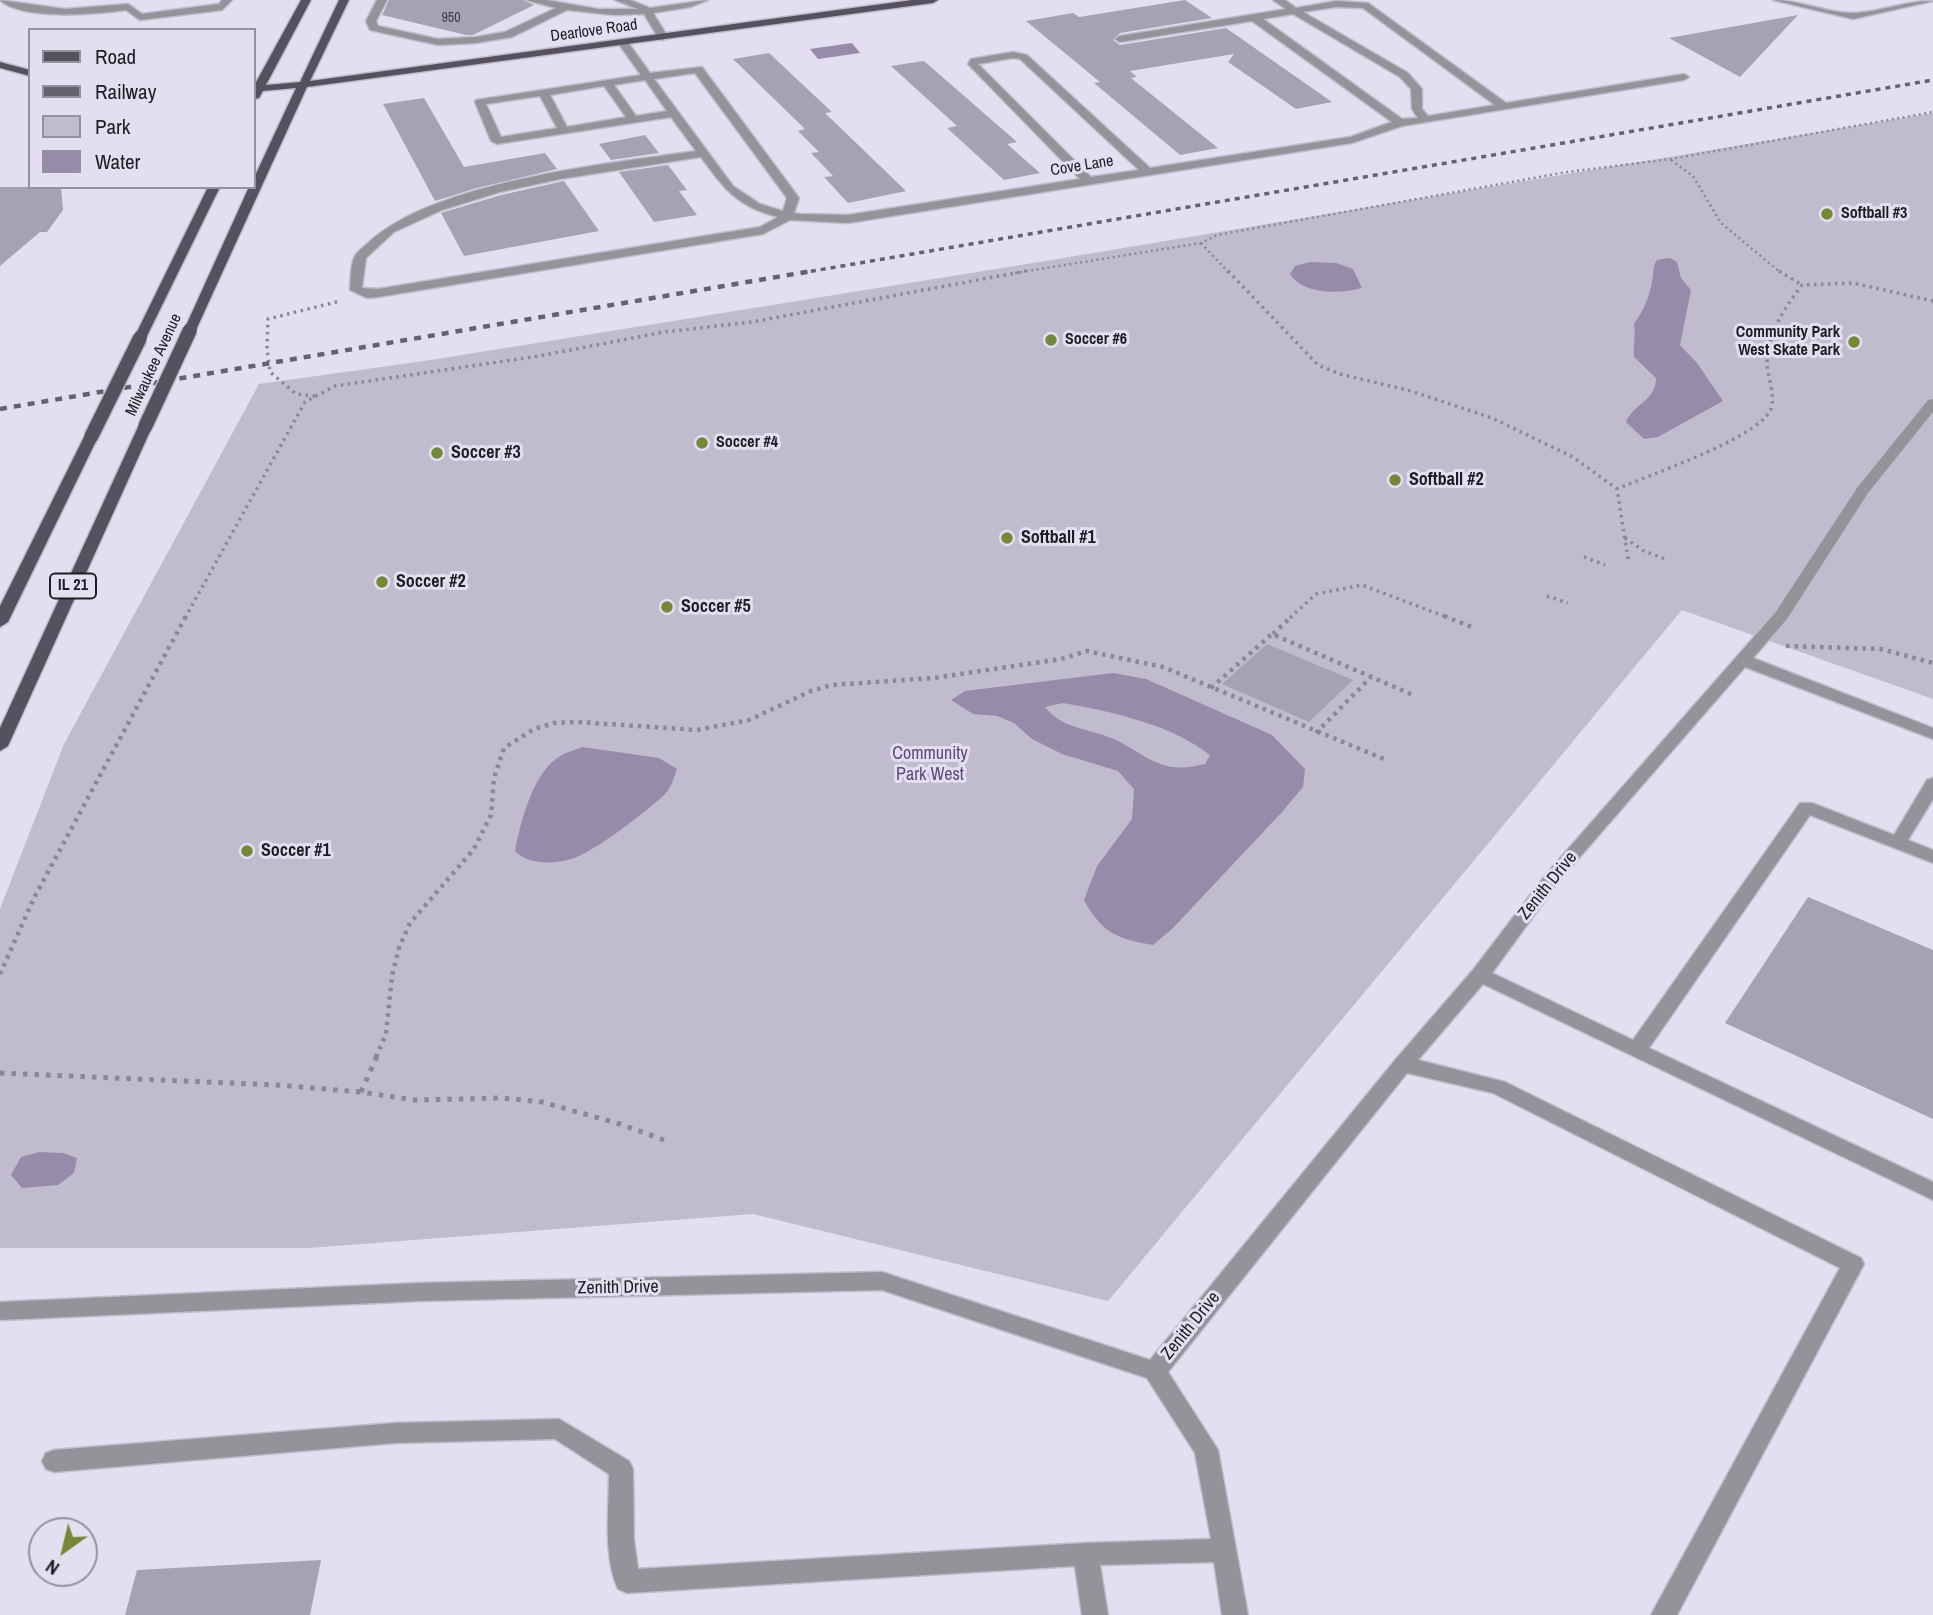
<!DOCTYPE html>
<html>
<head>
<meta charset="utf-8">
<style>
	body { margin:0 }
	#map { position:relative; width:1933px; height:1615px; overflow:hidden; background:#e4def1; font-family:"Archivo Narrow",sans-serif }
	canvas { display:block }
	.legend { position:absolute; left:28px; top:28px; width:228px; height:161px; box-sizing:border-box; background:#e4def1; border:2px solid #95919f; margin:0; padding:9px 12px; list-style:none; font-size:21px; color:#1f1d23 }
	.legend li { display:flex; align-items:center; gap:14px; height:35px }
	.legend b { width:35px; border:2px solid #95919f }
	.north { position:absolute; left:28px; top:1517px; width:70px; height:70px; box-sizing:border-box; background:#e4def1; border:2px solid #95919f; border-radius:50%; rotate:214deg; font-size:19px; font-weight:700; line-height:28px; text-align:center; color:#1f1d23 }
	.north::after { content:''; display:block; margin:auto; width:24px; height:32px; background:#758839; clip-path:polygon(50% 0,100% 100%,50% 72%,0 100%) }
</style>
</head>
<body>
<div id="map">
<canvas width="1933" height="1615"></canvas>
<ul class="legend">
<li><b style="height:9px;background:#56515e"></b>Road</li>
<li><b style="height:9px;background:#66626d"></b>Railway</li>
<li><b style="height:19px;background:#c1bbce"></b>Park</li>
<li><b style="height:19px;background:#968ba9"></b>Water</li>
</ul>
<div class="north">N</div>
</div>
<script>
const ctx = document.querySelector('canvas').getContext('2d');
ctx.lineJoin = 'round';
function fillPath(path, color) { ctx.fillStyle = color; ctx.fill(path, 'evenodd'); }
function strokePath(path, color, width, dash) { ctx.strokeStyle = color; ctx.lineWidth = width; ctx.lineCap = dash ? 'butt' : 'round'; ctx.setLineDash(dash || []); ctx.stroke(path); }
function write(font, color, halo, rows, align = 'center') {
  ctx.font = font + ' "Archivo Narrow",sans-serif'; ctx.lineWidth = 6; ctx.setLineDash([]); ctx.textBaseline = 'middle'; ctx.strokeStyle = halo; ctx.fillStyle = color; for (const [text, x, y, turn = 0] of rows) {
    ctx.save(); ctx.translate(x, y); ctx.rotate((+turn || 0) * Math.PI / 180); ctx.textAlign = isNaN(turn) ? turn : align; if (halo) ctx.strokeText(text, 0, 0); ctx.fillText(text, 0, 0); ctx.restore();
  }
}
fillPath(new Path2D(`
	M1933 113V699L1682 610 1108 1301 753 1214 309 1248H0V909L64 744 259 384 431 360 1033 263Z`), '#c1bbce');
fillPath(new Path2D(`
	M852 43 860 53 818 59 810 49Z
	M1670 258 1677 262 1681 278 1691 290 1680 345 1697 363 1723 401 1658 437 1644 439 1626 422C1633 404 1656 401 1656 378L1634 357C1633 345 1636 336 1634 324 1643 311 1649 298 1652 282 1654 273 1652 267 1657 260Z
	M1310 262 1336 263 1353 269 1362 288C1341 294 1303 295 1290 274L1295 266Z
	M1113 673 1146 679 1272 735 1305 769 1303 787 1282 812 1173 928 1153 945C1117 939 1102 933 1084 900L1097 866 1132 819 1134 789 1118 771 1062 754 1032 739 1014 723 997 716 973 714 951 700 965 691ZM1063 703C1113 712 1170 724 1210 755L1205 764C1192 767 1181 769 1167 766 1150 762 1134 749 1118 741 1092 728 1064 731 1045 707Z
	M582 747 659 758 677 769C674 777 671 788 665 794 650 809 590 855 571 859 553 864 528 865 515 851 520 823 533 775 556 759 563 753 573 751 582 747Z
	M39 1152 63 1153 77 1158 74 1173 58 1185 22 1188 11 1175 21 1157Z`), '#968ba9');
fillPath(new Path2D(`
	M389 0H523L534 5 473 35H466L382 15Z
	M1185 0 1212 18 1120 33 1113 40 1120 45 1226 28 1332 102 1296 109 1228 62 1234 54 1130 71 1137 77 1131 78 1218 148 1180 155 1094 83 1100 82 1026 21 1073 13 1079 17Z
	M1798 15 1740 77 1669 38Z
	M769 53 832 112 825 113 906 191 848 203 824 177 833 176 811 153 819 152 798 131 805 129 733 59Z
	M924 61 1017 142 1007 144 1040 173 1004 180 947 128 957 126 891 66Z
	M424 98 464 167 545 153 557 169 477 188 435 201 383 104Z
	M645 135 659 153 611 160 599 144Z
	M668 165 687 190 679 191 697 215 654 222 619 172Z
	M564 181 599 231 464 256 441 213 501 195Z
	M0 187H61L63 210 47 232H40L0 266Z
	M1267 644 1353 680 1309 722 1222 684Z
	M1808 897 1933 950V1119L1725 1023Z
	M321 1560 310 1615H125L137 1570Z`), '#a7a2b3');
const minor = new Path2D(`
	M0 0 65 9 128 4 142 14 219 4 222 0H232L222 10 140 20 126 10C96 14 22 21 0 0Z
	M377 0H387L376 21 378 26 438 39 476 37 505 32 556 8 526 0H546L598 9H638L615 0H630L650 8 708 0 690 7 653 13 668 37 663 40 659 39 644 14 614 15 567 10 512 37 476 43 438 45 370 30 366 21Z
	M1273 0H1285L1296 8 1336 1 1368 3 1506 103 1684 74 1689 77 1684 80 1402 126 1352 143 848 223 790 220 763 234 378 297 367 298 350 290C351 280 350 267 354 258 356 252 364 247 368 243 435 181 606 164 696 151L671 117 497 144 491 141 475 102 476 100 641 75 618 43 623 40 627 41 650 73 702 67 799 198 794 213 800 214 848 215 1080 179 968 64 971 59 1013 52 1027 55 1150 168 1350 137 1392 122 1252 21 1120 42 1115 39 1120 36 1286 9ZM1336 7 1363 8 1495 105 1428 116 1422 109V89L1408 73 1303 12ZM1293 14 1400 77 1411 89 1412 109 1418 118 1402 119 1263 19ZM1013 58 1020 59 1139 170 1091 177 978 64ZM695 73 787 198 783 211 760 204 733 186 654 79ZM645 80 667 111 636 116 614 85ZM604 86 626 117 567 127 550 95ZM540 96 557 128 501 137 486 104ZM701 157C724 189 738 207 778 217L760 227 378 289 362 288 366 258 394 232 442 210 500 192 560 179Z
	M1773 0C1801 0 1829 14 1854 13 1880 12 1909 0 1933 1L1853 19Z
	M1933 399V412L1868 493 1787 619 1753 658 1933 728V739L1745 667 1559 881 1492 973 1633 1040 1800 803H1812L1894 835 1927 780 1933 778V799L1908 840 1933 850V863L1810 815 1649 1048 1933 1182V1200L1483 984 1418 1060 1505 1082 1861 1258 1864 1264 1677 1615H1651L1840 1268 1493 1093 1407 1073 1168 1372 1218 1450 1248 1615H1222L1214 1562 1100 1565 1108 1615H1082L1075 1566 627 1593 618 1589C603 1556 609 1510 609 1474L555 1439 395 1443 54 1472 46 1469 42 1461 46 1453 54 1450 395 1423 559 1419 629 1461 633 1469 634 1540 638 1569 1086 1543 1211 1539 1195 1453 1147 1378 882 1290 420 1301 0 1320V1302L420 1283 882 1272 1150 1360 1396 1059 1473 970 1547 873 1775 613 1857 488 1928 400Z`);
const major = new Path2D(`
	M301 0H311L266 85 300 82 339 0H349L310 81 912 0H938L933 3 307 87 196 330 195 333H185L184 330 249 187H254V178L296 88 263 91 259 98 254 99V86Z
	M0 62 30 70V76L0 68Z
	M208 187H220L146 338 140 342 135 341 134 338Z
	M145 423 152 427 8 746 0 751V728L138 427Z
	M91 433 98 437 8 622 0 627V606L84 437Z`);
strokePath(minor, '#c1bbcc', 3);
strokePath(major, '#c1bbcc', 3);
strokePath(new Path2D(`
	M1671 160 1693 176 1721 223 1781 273
	M1201 243 1229 273
	M1015 273 1201 243 1217 235 1567 172 1671 159 1933 112`), '#8b8794', 2.5, [2, 3.5]);
strokePath(new Path2D(`
	M1228 271 1318 365 1340 374 1411 391 1492 418 1573 457 1617 489
	M1779 271 1802 285
	M315 396 296 394 270 372 267 349 268 319 340 301
	M1625 538 1644 551 1668 560
	M1584 557 1605 565
	M1628 559 1617 489C1649 475 1755 439 1770 411 1777 397 1767 377 1767 362 1767 333 1785 308 1802 285L1853 283 1933 301
	M1547 596 1568 603
	M185 618 305 402 335 386 539 356 664 332 752 322 1026 271
	M1290 618 1316 594 1362 585 1449 618`), '#8b8794', 3.5, [2.5, 4.5]);
strokePath(new Path2D(`
	M1444 616 1472 627
	M1273 634 1292 616
	M1786 646 1881 649 1933 663
	M1211 688 1272 634 1413 695
	M1316 733 1371 677
	M0 974 34 898 186 616
	M376 1057 386 1034 392 976 399 948 410 923 474 849 491 815 494 778 504 748 534 729 554 723 578 722 697 730 749 720 811 691 832 685 933 678 1061 659 1087 651 1163 667 1384 759`), '#8b8794', 4.5, [3.5, 5]);
strokePath(new Path2D(`
	M0 1073 277 1085 361 1092 414 1100 503 1098 542 1102 620 1124 664 1140
	M361 1092 377 1056`), '#8b8794', 5, [4.5, 7]);
fillPath(minor, '#95929a');
fillPath(major, '#56515e');
strokePath(new Path2D(`
	M801 273 1933 80`), '#66626d', 3.5, [5, 5]);
strokePath(new Path2D(`
	M0 409 812 271`), '#66626d', 4.5, [7, 7]);
const majorBridge = new Path2D(`
	M145 427 190 330
	M91 437 140 338`);
strokePath(majorBridge, '#c1bbcc', 17, []);
strokePath(majorBridge, '#56515e', 14);
for (const [x, y, r, color] of [
	[1827,214,7,"#758839"],
	[1051,340,7,"#758839"],
	[1854,342,7,"#758839"],
	[702,443,7,"#758839"],
	[437,453,7,"#758839"],
	[1395,480,7,"#758839"],
	[1007,538,7,"#758839"],
	[382,582,7,"#758839"],
	[667,607,7,"#758839"],
	[247,851,7,"#758839"]
]) { const dot = new Path2D(); dot.arc(x, y, r, 0, 2 * Math.PI); ctx.fillStyle = color; ctx.fill(dot); strokePath(dot, '#e4def1', 2.5); }
write('14px', '#413e47', null, [
	["950",451,18]
]);
write('16px', '#1f1d23', '#e4def1', [
	["Dearlove Road",594,31,-8],
	["Cove Lane",1082,166,-9],
	["Milwaukee Avenue",154,365,-65]
]);
write('bold 16px', '#1f1d23', '#e4def1', [
	["Softball #3",1841,214],
	["Community Park",1840,333,"right"],
	["West Skate Park",1840,351,"right"],
	["Soccer #6",1065,340],
	["Soccer #4",716,443]
], 'left');
for (const [x, y, w] of [
	[73,586,46]
]) { const box = new Path2D(); box.roundRect(x - w / 2, y - 12.5, w, 25, 5); ctx.fillStyle = '#e4def1'; ctx.fill(box); strokePath(box, '#1f1d23', 2); }
write('bold 16px', '#1f1d23', null, [
	["IL 21",73,586]
]);
write('bold 18px', '#1f1d23', '#e4def1', [
	["Soccer #3",451,453],
	["Softball #2",1409,480],
	["Softball #1",1021,538],
	["Soccer #2",396,582],
	["Soccer #5",681,607],
	["Soccer #1",261,851]
], 'left');
write('18px', '#5c4b78', '#e4def1', [
	["Community",930,754],
	["Park West",930,775]
]);
write('18px', '#1f1d23', '#e4def1', [
	["Zenith Drive",1548,886,-51],
	["Zenith Drive",618,1288,-1],
	["Zenith Drive",1191,1326,-51]
]);
</script>
</body>
</html>
